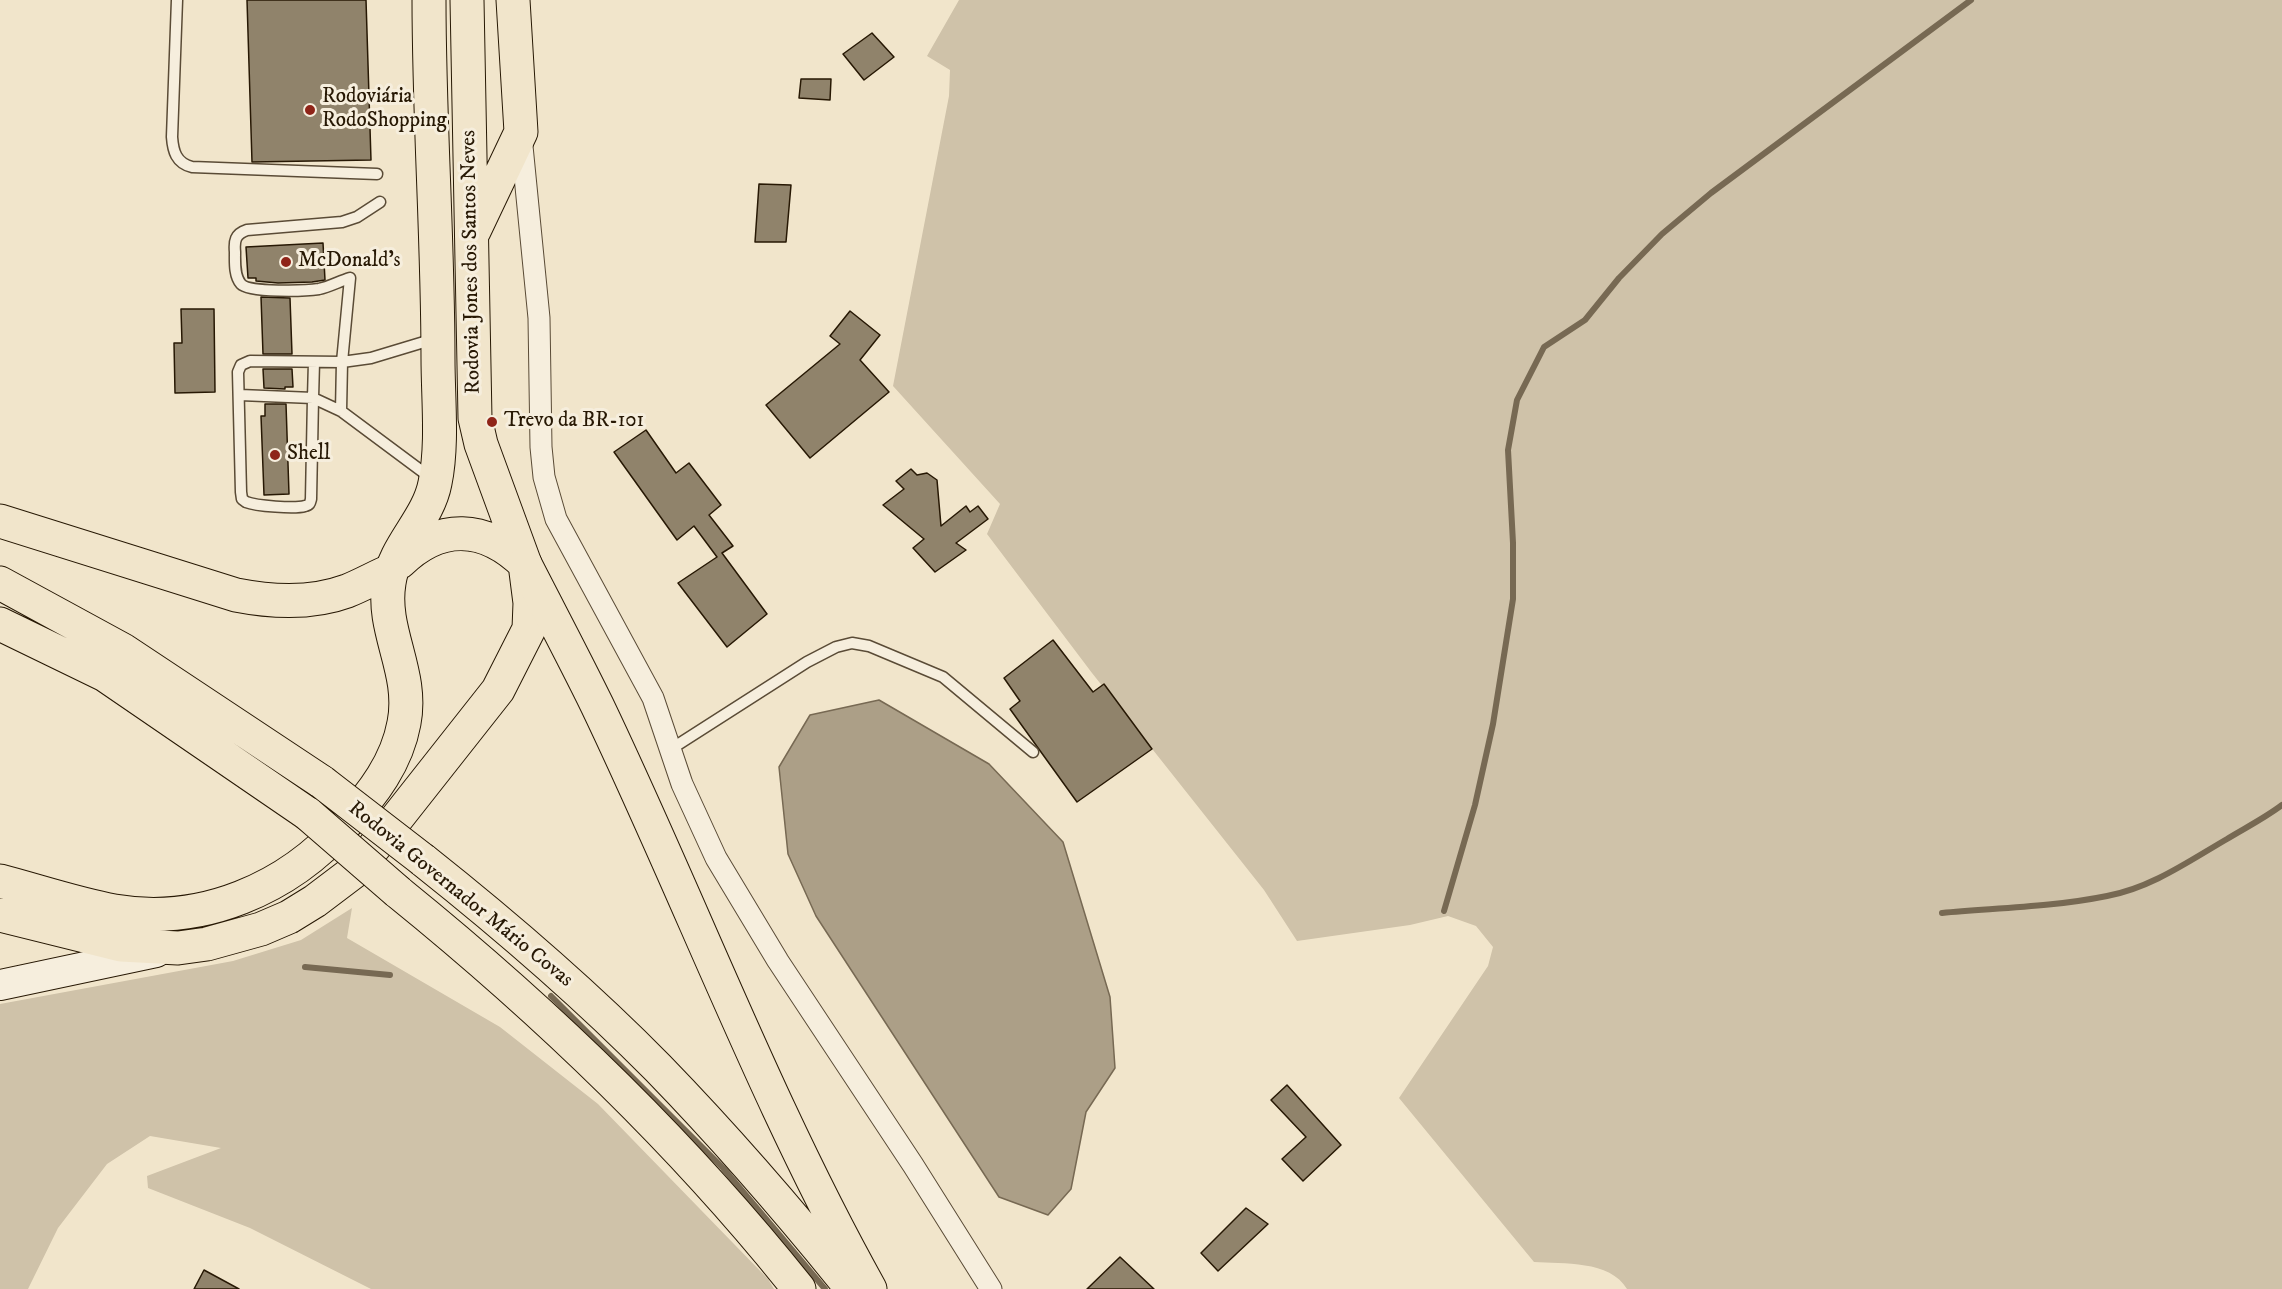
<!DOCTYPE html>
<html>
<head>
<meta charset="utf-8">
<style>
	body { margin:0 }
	canvas { display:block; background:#f1e5cb }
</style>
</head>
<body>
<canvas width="2282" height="1289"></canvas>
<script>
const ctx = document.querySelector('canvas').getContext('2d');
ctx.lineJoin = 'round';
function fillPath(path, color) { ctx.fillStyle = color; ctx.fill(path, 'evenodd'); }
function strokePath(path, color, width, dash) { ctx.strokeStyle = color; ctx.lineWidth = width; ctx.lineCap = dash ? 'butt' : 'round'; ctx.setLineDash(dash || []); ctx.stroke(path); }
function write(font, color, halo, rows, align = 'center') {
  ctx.font = font + ' "IM FELL DW Pica",serif'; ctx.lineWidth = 6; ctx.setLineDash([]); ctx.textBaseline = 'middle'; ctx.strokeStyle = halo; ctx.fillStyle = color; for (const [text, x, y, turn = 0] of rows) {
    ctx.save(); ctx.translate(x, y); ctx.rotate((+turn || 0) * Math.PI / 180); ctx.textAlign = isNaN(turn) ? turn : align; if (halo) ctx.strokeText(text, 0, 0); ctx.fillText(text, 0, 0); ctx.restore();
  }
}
fillPath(new Path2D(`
	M959 0H2282V1289H1627C1610 1260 1563 1264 1534 1262L1399 1098 1488 966 1493 947 1476 926 1448 916 1410 925 1297 941 1264 890 1092 673 987 534 1000 504 893 386 949 96 950 70 927 56Z
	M352 908 347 938 500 1027 598 1104 768 1279 774 1289H371L250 1228 148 1188 147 1176 221 1148 150 1136 107 1164 58 1228 28 1289H0V1004L233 961 301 940Z`), '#cfc2a9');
const water = new Path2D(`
	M879 700 989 764 1063 842 1110 997 1115 1068 1086 1112 1071 1189 1048 1215 999 1197 816 916 788 854 779 767 810 715Z`);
fillPath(water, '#ac9f87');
strokePath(water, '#776953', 1.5);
strokePath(new Path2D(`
	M1444 911 1475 805 1493 724 1513 599V543L1508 450 1517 400 1544 347 1585 320 1619 278 1662 234 1711 193 1971 0
	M1942 913C1997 908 2053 907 2107 896 2151 888 2189 861 2227 839 2245 828 2265 818 2282 805
	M305 967 390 975
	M551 996 723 1168 825 1289`), '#776953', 6);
const building = new Path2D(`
	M247 0H366L371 160 252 162Z
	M872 33 894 57 864 80 843 54Z
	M801 79H831L830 100 799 98Z
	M759 184 791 185 786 242H755Z
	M323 243 325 280 312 282 278 283 256 281V278H248L246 247Z
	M261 297 290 298 292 354H263Z
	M181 309H214L215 392 175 393 174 343H182Z
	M850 311 880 335 860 360 889 392 810 458 766 405 840 344 830 336Z
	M263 369H292L293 387H285V389L264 388Z
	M265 404H286L289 494 264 495 261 416H265Z
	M646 430 676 473 689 463 721 505 709 515 733 546 722 553 767 614 727 647 678 583 717 557 694 526 677 540 614 452Z
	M911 469 917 475 927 473 937 480 941 526 966 506 970 512 978 506 988 519 956 543 966 550 935 572 913 548 924 539 883 505 904 489 896 481Z
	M1053 640 1093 692 1104 684 1152 749 1077 802 1010 709 1020 701 1004 678Z
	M1287 1085 1341 1145 1303 1181 1282 1159 1306 1137 1271 1100Z
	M1246 1208 1268 1224 1218 1271 1201 1253Z
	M1120 1257 1154 1289H1087Z
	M204 1270 239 1289H194Z`);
fillPath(building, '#90836b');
strokePath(building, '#271804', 1.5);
const lane = new Path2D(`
	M177 0 172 137C173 151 176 163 192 167L377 174
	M240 395 313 398 314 362
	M341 411 342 362 350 278C340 281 329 287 319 289 306 291 249 293 241 284 234 276 235 262 235 252 234 241 235 234 247 230L342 222 357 217 380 202
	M431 478 341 411 313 398 311 499C310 503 310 505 305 506 295 509 256 506 246 502L242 499 241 492 238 372 241 365 250 361 342 362 371 358 434 339
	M671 749 807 662 836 647 852 643 869 646 943 677 1033 752`);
const street = new Path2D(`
	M521 136 539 318 541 447 544 477 556 519 653 698 682 784 716 858 778 961 913 1165 991 1289`);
const secondary = new Path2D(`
	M0 985 156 952`);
const primary = new Path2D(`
	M474 231 521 132 513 0
	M400 562C440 523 485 525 525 564
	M0 881C38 891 76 904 114 911 202 926 288 889 346 823 373 794 397 762 404 723 414 672 381 631 389 583 394 546 428 520 435 483 443 445 438 398 438 359 438 239 429 120 429 0
	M0 915 121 945 178 948 207 944 261 929 289 917 315 901 356 870 498 690 529 629 530 603 525 564 481 444 475 418 467 0`);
const highway = new Path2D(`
	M0 521 236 595C272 602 312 604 347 591 362 585 376 577 390 571
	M525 564C549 611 574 658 597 705 690 899 765 1101 870 1289
	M0 583 123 650 322 782
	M0 624 105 675 308 814
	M423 860C505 925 584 993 658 1068 726 1138 790 1212 852 1289
	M398 892C545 1011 681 1141 799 1289`);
strokePath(lane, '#5a4b36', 13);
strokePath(street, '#5a4b36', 23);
strokePath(secondary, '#271804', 32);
strokePath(primary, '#271804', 35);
strokePath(highway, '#271804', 35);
strokePath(lane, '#f6eedd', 10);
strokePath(street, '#f6eedd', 21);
strokePath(secondary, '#f6eedd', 30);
strokePath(primary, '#f1e5cb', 33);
strokePath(highway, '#f1e5cb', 33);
const highwayBridge = new Path2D(`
	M322 782 423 860
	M308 814 398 892`);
strokePath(highwayBridge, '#271804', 35, []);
strokePath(highwayBridge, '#f1e5cb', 33);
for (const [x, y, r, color] of [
	[310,110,6,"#8f2418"],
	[286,262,6,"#8f2418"],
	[492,422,6,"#8f2418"],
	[275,455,6,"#8f2418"]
]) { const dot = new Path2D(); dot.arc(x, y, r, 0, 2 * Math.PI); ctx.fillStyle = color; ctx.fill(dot); strokePath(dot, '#f6eedd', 2); }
write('21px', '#271804', '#f6eedd', [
	["Rodoviária",322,98],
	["RodoShopping",322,122],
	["McDonald's",298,262],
	["Trevo da BR-101",504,422],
	["Shell",287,455]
], 'left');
write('21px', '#271804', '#f6eedd', [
	["Rodovia Jones dos Santos Neves",472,262,-91],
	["Rodovia Governador Mário Covas",460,895,39]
]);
</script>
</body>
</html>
